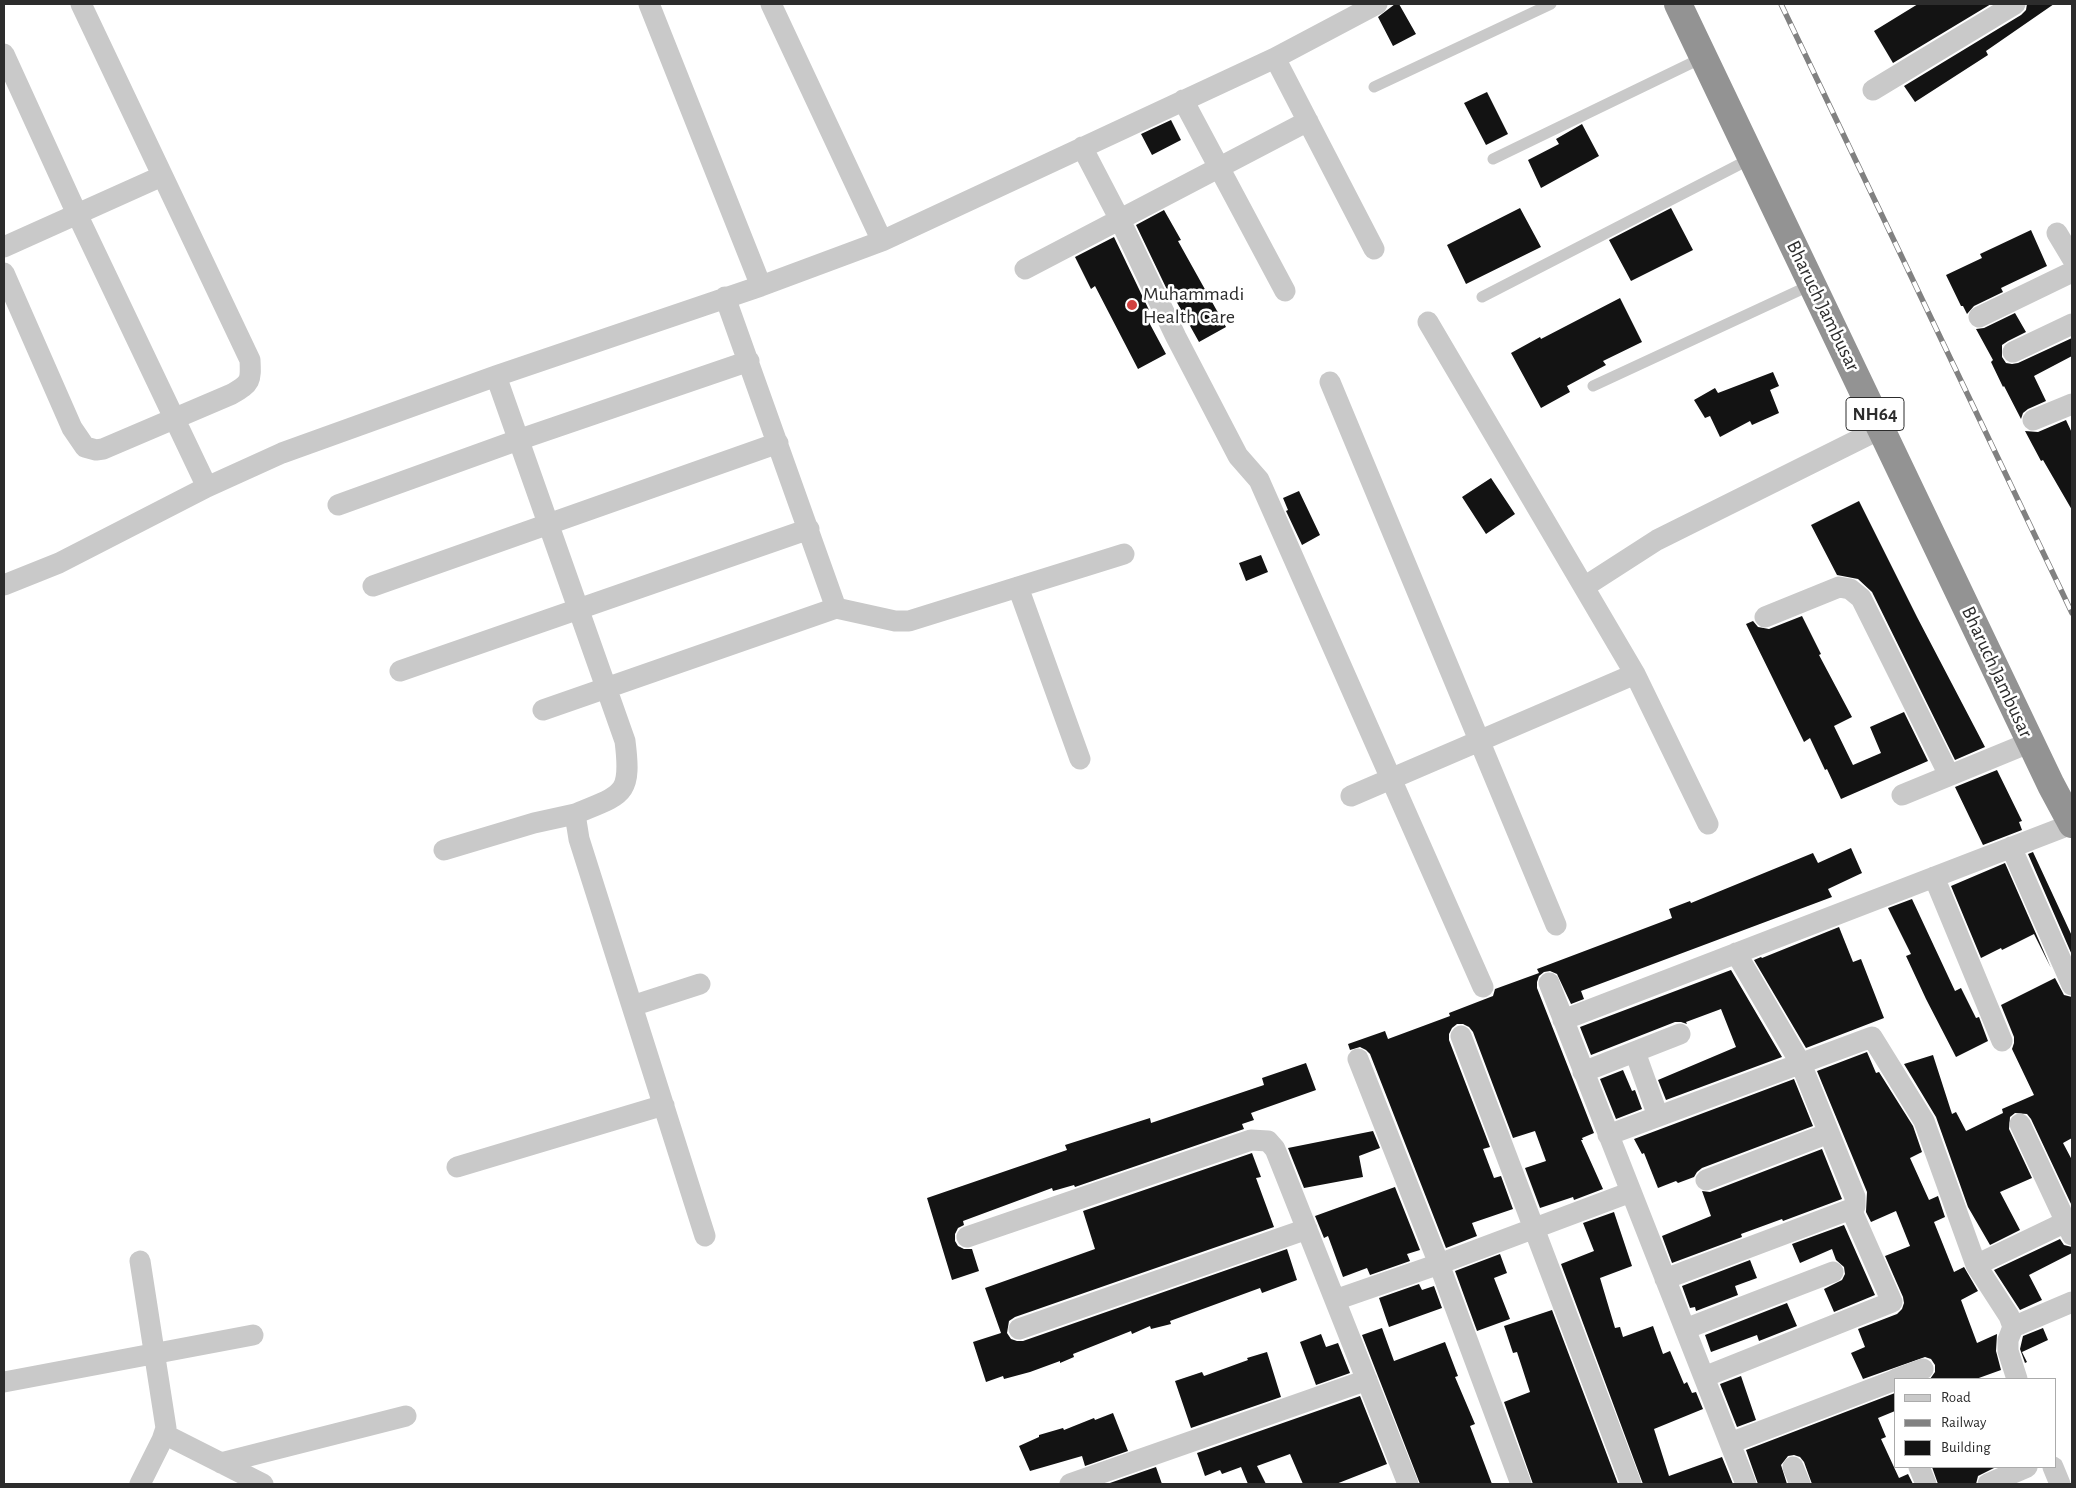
<!DOCTYPE html>
<html>
<head>
<meta charset="utf-8">
<style>
	body { margin:0 }
	#map { position:relative; width:2076px; height:1488px; overflow:hidden; background:#fff; font-family:"Alegreya Sans",sans-serif }
	canvas { display:block }
	.frame { position:absolute; inset:0; border:5px solid #2c2c2c; pointer-events:none }
	.legend { position:absolute; left:1894px; top:1378px; width:162px; height:90px; box-sizing:border-box; background:#fff; border:1px solid #ababab; margin:0; padding:6px 9px; list-style:none; font-size:15px; color:#2c2c2c }
	.legend li { display:flex; align-items:center; gap:10px; height:25px }
	.legend b { width:25px; border:1px solid #ababab }
</style>
</head>
<body>
<div id="map">
<canvas width="2076" height="1488"></canvas>
<div class="frame"></div>
<ul class="legend">
<li><b style="height:6px;background:#c9c9c9"></b>Road</li>
<li><b style="height:6px;background:#818181"></b>Railway</li>
<li><b style="height:14px;background:#131313"></b>Building</li>
</ul>
</div>
<script>
const ctx = document.querySelector('canvas').getContext('2d');
ctx.lineJoin = 'round';
function fillPath(path, color) { ctx.fillStyle = color; ctx.fill(path, 'evenodd'); }
function strokePath(path, color, width, dash) { ctx.strokeStyle = color; ctx.lineWidth = width; ctx.lineCap = dash ? 'butt' : 'round'; ctx.setLineDash(dash || []); ctx.stroke(path); }
function write(font, color, halo, rows, align = 'center') {
  ctx.font = font + ' "Alegreya Sans",sans-serif'; ctx.lineWidth = 5; ctx.setLineDash([]); ctx.textBaseline = 'middle'; ctx.strokeStyle = halo; ctx.fillStyle = color; for (const [text, x, y, turn = 0] of rows) {
    ctx.save(); ctx.translate(x, y); ctx.rotate((+turn || 0) * Math.PI / 180); ctx.textAlign = isNaN(turn) ? turn : align; if (halo) ctx.strokeText(text, 0, 0); ctx.fillText(text, 0, 0); ctx.restore();
  }
}
fillPath(new Path2D(`
	M1395 4H1399L1416 34 1393 46 1378 17Z
	M1918 4H1991L1893 63 1874 31Z
	M2027 4H2054L1986 51 1988 55 1915 102 1904 86 2021 15 2026 10Z
	M1487 92 1508 134 1486 145 1464 103Z
	M1171 120 1181 140 1152 155 1141 134Z
	M1582 124 1599 156 1541 188 1528 160 1559 144 1556 139Z
	M1520 208 1541 247 1466 284 1447 245Z
	M1671 208 1693 250 1631 281 1609 240Z
	M1164 210 1181 240 1178 241 1226 327 1199 342 1175 299 1172 300 1171 298 1136 225Z
	M2031 230 2047 266 2001 288 2003 292 1974 306 1967 314 1963 306H1961L1946 275 1982 258 1980 254Z
	M1114 237 1149 310 1144 313 1166 354 1138 369 1095 286 1091 289 1075 257Z
	M1620 298 1642 342 1603 361 1606 365 1567 386 1570 392 1541 408 1511 353 1540 337 1541 339Z
	M2015 313 2026 332 2008 341 2002 345V357L2006 363 2012 364 2018 363 2072 338V356L2034 376 2046 401 2028 409 2023 413 2021 419 2004 386 2003 387 1991 362 1993 360 1976 329 1984 328Z
	M1773 372 1779 386 1770 390 1779 413 1752 425 1750 421 1720 437 1710 416 1705 418 1694 400 1715 388 1718 393Z
	M2066 420 2072 433V510L2043 460 2041 461 2025 431 2038 432Z
	M1491 478 1515 514 1486 534 1462 497Z
	M1299 491 1320 535 1302 545 1286 511 1288 510 1283 498Z
	M1859 501 1917 617 1985 747 1955 760 1872 592 1858 579 1837 575 1811 525Z
	M1261 555 1268 572 1246 581 1239 563Z
	M1802 616 1821 654 1819 655 1852 717 1834 726 1853 765 1881 753 1870 727 1904 712 1928 761 1841 799 1827 769 1825 770 1810 738 1804 742 1746 624 1753 621 1758 627 1769 629Z
	M1997 770 2022 821 2019 822 2022 830 1983 845 1955 787Z
	M1851 848 1862 873 1828 889 1832 897 1581 991 1584 999 1571 1004 1557 974 1550 971 1544 972 1539 976 1537 982V988L1594 1133 1582 1138 1583 1140H1581L1603 1189 1574 1200 1573 1197 1540 1208 1525 1168 1546 1161 1535 1131 1513 1138 1473 1032 1469 1027 1463 1024H1457L1452 1028 1449 1034V1040L1490 1147 1483 1149 1494 1178 1501 1176 1513 1209 1472 1223 1477 1236 1446 1248 1370 1054 1366 1050 1360 1047 1350 1050 1348 1044 1385 1031 1388 1039 1450 1016 1449 1013 1493 996 1495 989 1539 973 1537 969 1672 918 1669 909 1690 901 1691 903 1813 853 1818 863Z
	M2033 852 2072 936V955L2028 854Z
	M2005 863 2051 968 2034 934 2002 950 2001 948 1981 958 1951 886Z
	M1912 899 1955 991 1961 988 1976 1018 1979 1017 1988 1041 1956 1057 1926 999 1906 956 1911 954 1888 908Z
	M1839 927 1853 962 1861 959 1884 1018 1806 1048 1754 960 1761 957 1762 958Z
	M1731 970 1782 1057 1666 1100 1658 1080 1736 1047 1721 1009 1686 1022 1687 1024 1681 1022H1675L1591 1055 1580 1027Z
	M2055 978 2064 995 2072 997V1138L2063 1143 2072 1160V1206L2031 1119 2027 1114 2015 1113 2010 1117 2009 1129 2032 1178 2000 1192 2020 1230 1990 1245 1968 1207 1936 1117 1904 1064 1933 1055 1952 1114 1956 1112 1966 1131 2003 1113 2002 1109 2034 1095 2012 1049 2014 1043V1037L2001 1005Z
	M1867 1052 1876 1073 1879 1072 1913 1126 1922 1152 1910 1158 1929 1200 1938 1196 1945 1217 1934 1222 1954 1272 1964 1267 1978 1291 1961 1300 1977 1343 1997 1334 1996 1351 2001 1370 1976 1379H1930L1935 1372V1365L1931 1359 1925 1357 1863 1379 1851 1353 1865 1347 1858 1329 1897 1314 1902 1309 1904 1303 1903 1297 1885 1256 1910 1246 1896 1211 1871 1222 1866 1212 1867 1192 1817 1071Z
	M1306 1063 1316 1090 1251 1113 1254 1120 1242 1124 1244 1129 1075 1187 1074 1185 1053 1191 1052 1188 963 1221 964 1225 958 1228 955 1234V1241L958 1246 964 1249H972L979 1271 952 1280 927 1198 1067 1150 1065 1145 1150 1118 1151 1123 1264 1085 1262 1078Z
	M1623 1070 1632 1091 1635 1090 1642 1109 1616 1119 1600 1079Z
	M1794 1079 1813 1126 1702 1168 1697 1172 1694 1177 1678 1183 1676 1181 1658 1188 1644 1153 1642 1154 1634 1139Z
	M1373 1131 1380 1148 1359 1156 1363 1177 1304 1188 1288 1148Z
	M1822 1149 1842 1199 1783 1221 1782 1219 1741 1234 1742 1237 1672 1263 1662 1236 1711 1216 1702 1191 1710 1192Z
	M1252 1153 1261 1177 1256 1178 1274 1227 1015 1317 1009 1321 1007 1333 1011 1339 1017 1341H1023L1287 1249 1297 1280 1262 1293 1260 1288 1170 1321 1171 1324 1151 1329 1150 1326 1132 1334 1131 1331 1073 1354 1074 1357 1060 1363V1361L1030 1372 1004 1379 1003 1376 986 1382 973 1342 1001 1333 985 1288 1095 1249 1083 1211Z
	M1395 1187 1420 1250 1407 1254 1410 1261 1370 1275 1367 1268 1343 1277 1328 1236 1324 1238 1315 1216Z
	M1614 1212 1632 1266 1600 1278 1615 1328 1620 1327 1623 1337 1653 1326 1663 1354 1670 1351 1684 1384 1687 1382 1692 1393 1696 1392 1703 1409 1654 1429 1669 1476 1722 1457 1733 1484H1643L1561 1264 1594 1251 1583 1223Z
	M1844 1225 1875 1295 1834 1312 1824 1289 1842 1280 1845 1274 1844 1267 1836 1260 1832 1249 1800 1263 1792 1244Z
	M2060 1239 2064 1245 2072 1247V1253L2029 1275 2042 1300 2020 1310 1994 1270Z
	M1500 1254 1507 1273 1494 1278 1510 1319 1477 1331 1455 1271Z
	M1750 1260 1757 1278 1735 1286 1738 1295 1696 1311 1695 1307 1690 1308 1682 1286Z
	M1419 1284 1422 1290 1434 1286 1442 1308 1389 1327 1379 1298Z
	M1787 1303 1797 1326 1759 1341 1757 1335 1711 1352 1705 1335Z
	M1552 1310 1618 1484H1533L1504 1402 1530 1392 1517 1352 1513 1353 1504 1326Z
	M1382 1328 1394 1361 1445 1342 1458 1376 1455 1377 1475 1424 1470 1426 1492 1484H1420L1362 1335Z
	M2043 1328 2048 1340 2022 1352 2027 1362 2025 1363 2020 1349 2023 1336Z
	M1321 1334 1326 1347 1338 1343 1350 1373 1316 1385 1300 1342Z
	M1267 1352 1281 1397 1191 1428 1175 1381 1202 1372 1204 1376 1248 1360 1247 1358Z
	M1741 1376 1756 1420 1737 1427 1720 1384Z
	M1895 1393V1411L1878 1418 1886 1437 1881 1439 1899 1478 1908 1474 1913 1484H1812L1804 1462 1800 1457 1794 1455 1788 1456 1781 1465 1787 1484H1758L1746 1450Z
	M1360 1396 1387 1464 1336 1484H1303L1290 1454 1257 1466 1266 1484H1248L1241 1467 1222 1474 1220 1470 1205 1476 1197 1453Z
	M1113 1413 1128 1451 1085 1466 1082 1456 1030 1471 1019 1446 1039 1437V1435L1063 1428 1064 1430 1094 1418 1095 1420Z
	M1156 1467 1162 1484H1107Z
	M1932 1467H1996L1978 1476 1976 1484H1938Z`), '#131313');
strokePath(new Path2D(`
	M1374 87 1551 4
	M1493 159 1704 57
	M1482 297 1752 158
	M1593 386 1813 284`), '#c9c9c9', 11);
strokePath(new Path2D(`
	M649 4 761 286
	M771 4 882 241
	M4 54 77 214 207 487
	M1275 58 1374 249
	M1873 90 2015 4
	M1183 100 1285 291
	M1082 147 1119 218 1176 337 1238 456 1259 480 1483 987
	M2057 233 2072 258
	M4 247 162 176
	M1025 269 1308 121
	M4 273 72 428 85 447 96 450 103 449 232 394C251 383 251 381 250 360L81 4
	M725 297 836 608
	M1979 317 2072 272
	M1428 322 1635 674 1708 824
	M2013 352 2072 324
	M496 376 625 741C632 796 623 794 575 814L579 839 705 1236
	M1330 382 1556 925
	M2033 420 2072 404
	M338 505 518 440 749 361
	M4 585 59 563 207 487 282 453 496 376 761 286 882 241 1275 58 1377 4
	M373 586 778 443
	M1018 587 1080 759
	M1584 587 1657 540 1882 428
	M1765 617 1839 587 1850 589 1861 598 1949 775
	M400 671 809 529
	M543 710 836 608 895 621H909L1124 554
	M1902 795 2031 742
	M1351 796 1635 674
	M2011 847 2072 985
	M444 850 534 823 575 814
	M1934 877 2002 1041
	M1549 983 1746 1484
	M632 1006 700 984
	M1563 1020 2072 824
	M1461 1036 1631 1484
	M1635 1052 1658 1116
	M1358 1059 1439 1264 1521 1484
	M1583 1072 1680 1034
	M2020 1124 2072 1235
	M1608 1135 1872 1037 1924 1121 1976 1265 2009 1316 2013 1327 2008 1340V1351L2017 1379
	M457 1167 664 1105
	M1706 1180 1829 1133
	M967 1237 1251 1140 1268 1141 1275 1149 1408 1484
	M1976 1265 2072 1219
	M1665 1279 1851 1209 1855 1206V1197L1801 1064 1736 953
	M1335 1300 1439 1264 1631 1192
	M2013 1327 2072 1302
	M1019 1329 1307 1229
	M1685 1329 1833 1272
	M1704 1377 1892 1302 1851 1209
	M1896 1379 1923 1369
	M4 1382 253 1335
	M164 1434 263 1484
	M1730 1443 1895 1380
	M221 1463 406 1416
	M1793 1467 1800 1484
	M1919 1467 1926 1484
	M2053 1467 2060 1484
	M140 1484 162 1440 166 1428 140 1261
	M1070 1484 1367 1380
	M1988 1484 2027 1467`), '#c9c9c9', 21);
strokePath(new Path2D(`
	M1678 4 2051 785 2072 824`), '#939393', 28);
const rail = new Path2D(`
	M1781 4 2072 613`);
strokePath(rail, '#818181', 5.5);
strokePath(rail, '#fff', 4, [11]);
for (const [x, y, r, color] of [
	[1132,305,6,"#d1403f"]
]) { const dot = new Path2D(); dot.arc(x, y, r, 0, 2 * Math.PI); ctx.fillStyle = color; ctx.fill(dot); strokePath(dot, '#fff', 2); }
for (const [x, y, w] of [
	[1875,414,58]
]) { const box = new Path2D(); box.roundRect(x - w / 2, y - 16.5, w, 33, 4); ctx.fillStyle = '#fff'; ctx.fill(box); strokePath(box, '#2c2c2c', 1); }
write('bold 19px', '#2c2c2c', null, [
	["NH64",1875,414]
]);
write('20px', '#2c2c2c', '#fff', [
	["Muhammadi",1143,294],
	["Health Care",1143,317]
], 'left');
write('20px', '#2c2c2c', '#fff', [
	["Bharuch Jambusar",1823,306,64],
	["Bharuch Jambusar",1997,672,65]
]);
</script>
</body>
</html>
